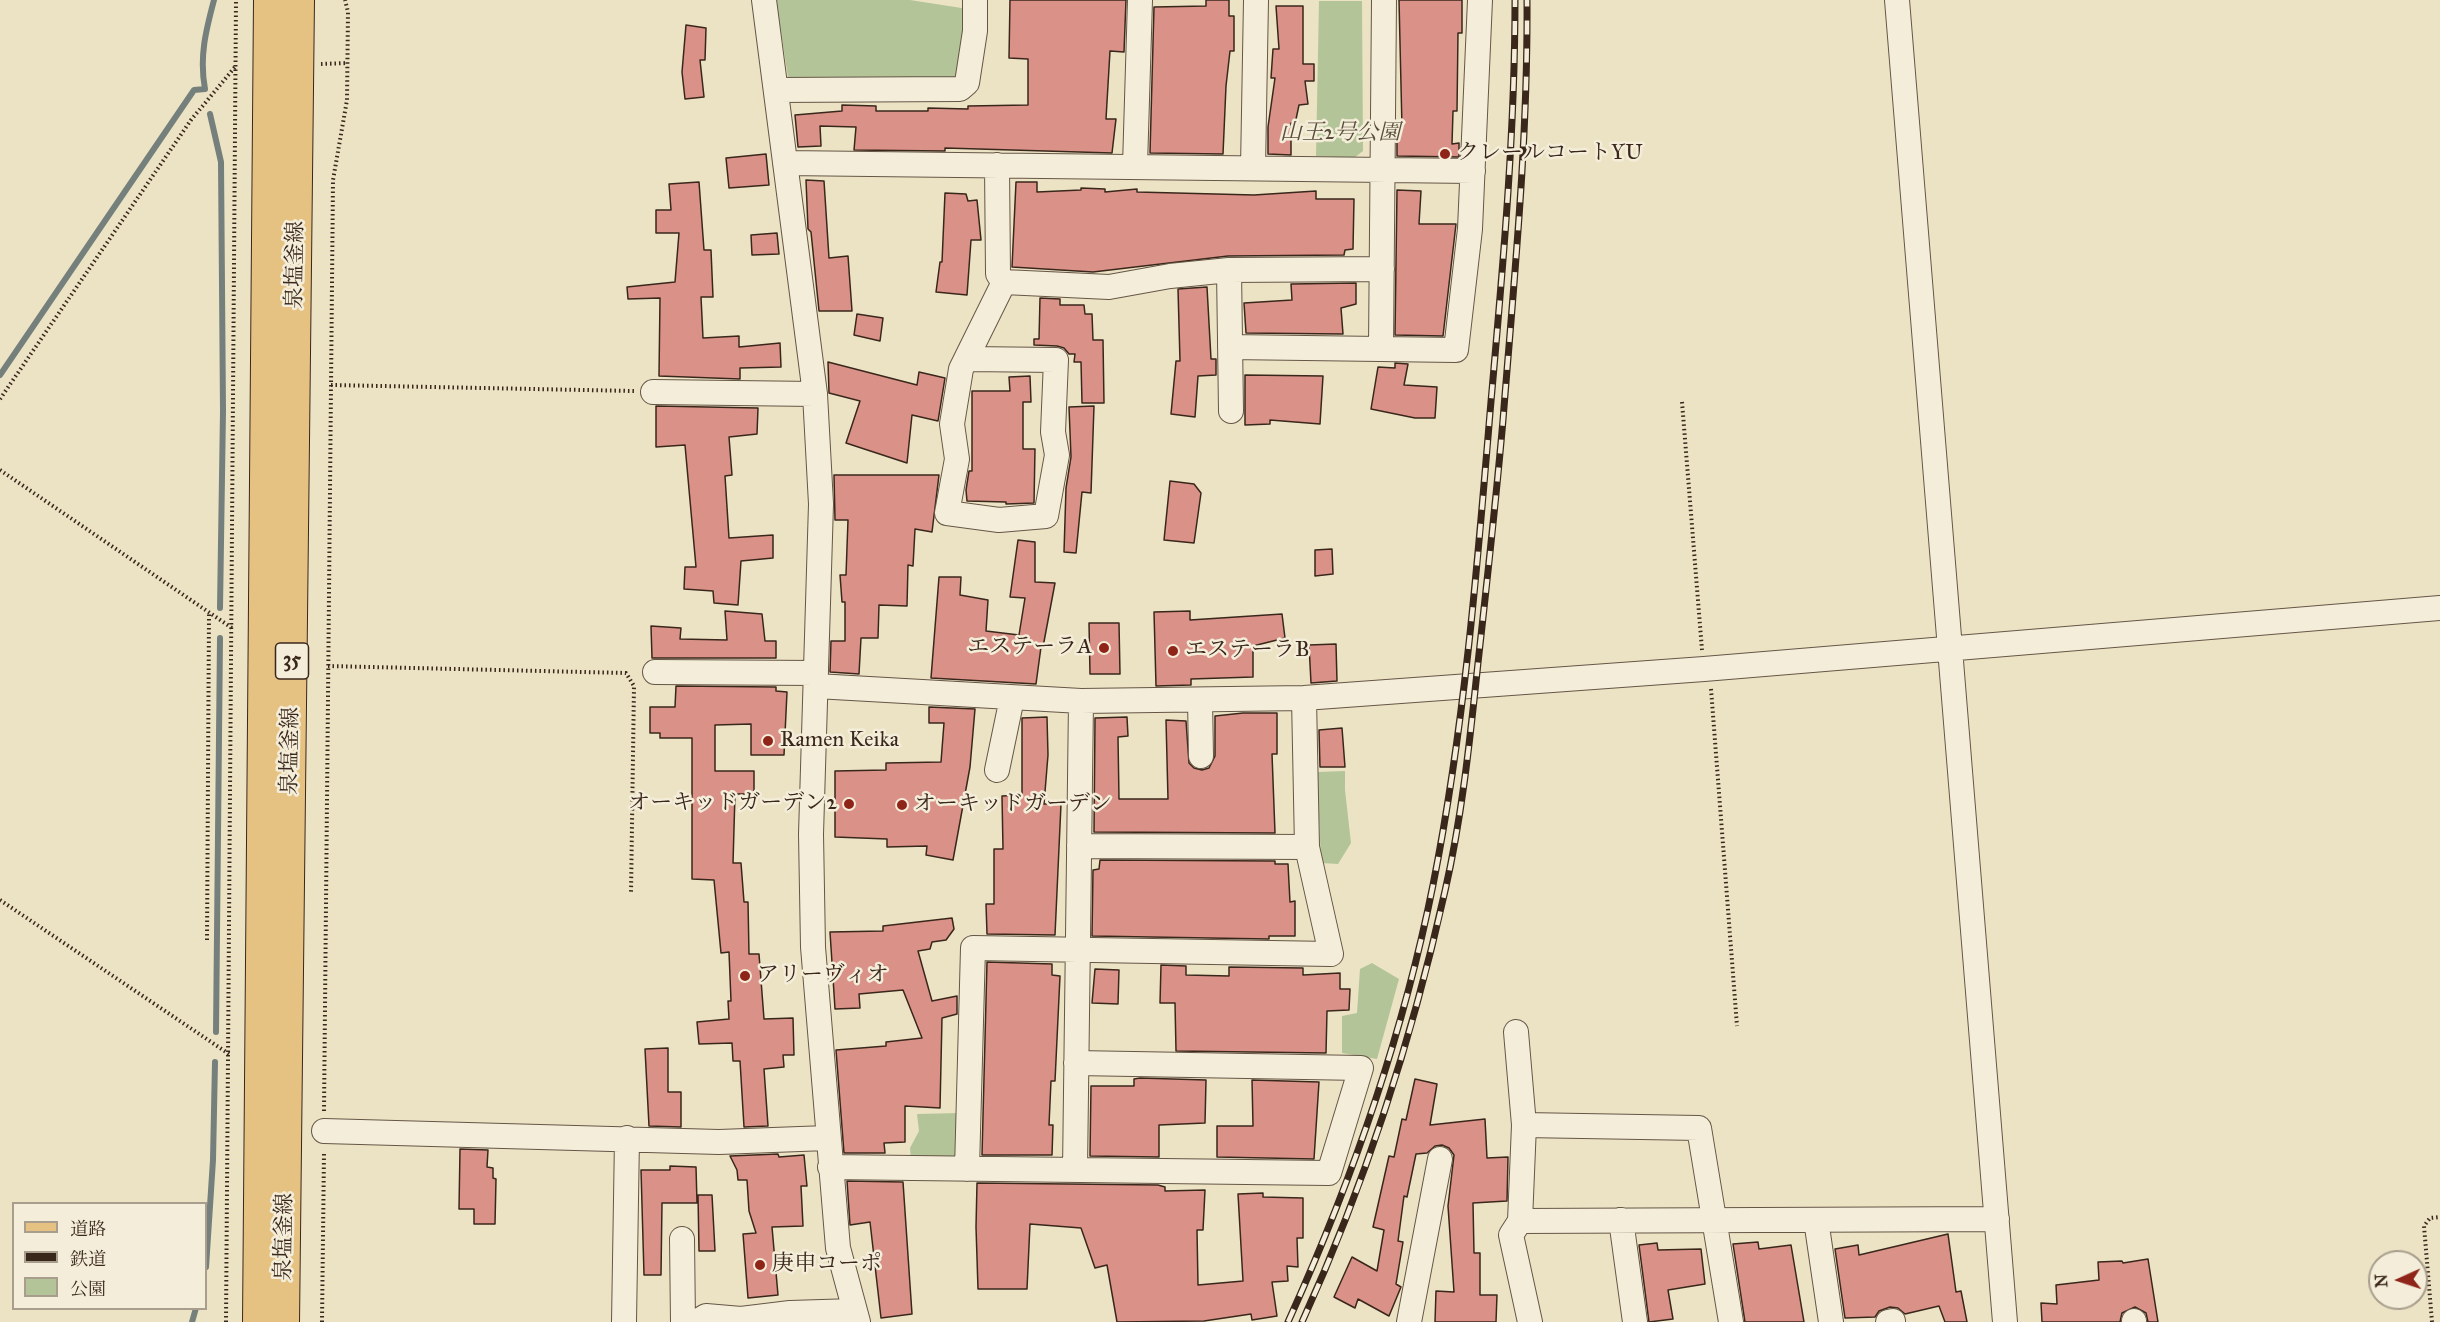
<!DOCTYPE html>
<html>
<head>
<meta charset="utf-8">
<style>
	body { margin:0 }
	#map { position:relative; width:2440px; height:1322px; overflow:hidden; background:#ece3c5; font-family:"IM FELL Great Primer","Noto Serif JP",serif }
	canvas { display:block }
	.legend { position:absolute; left:12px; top:1202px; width:195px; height:108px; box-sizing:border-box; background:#f3edd9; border:2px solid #a99e8d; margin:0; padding:8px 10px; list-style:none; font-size:18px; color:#3a271b }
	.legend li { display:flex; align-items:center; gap:12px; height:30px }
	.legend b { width:30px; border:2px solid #a99e8d }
	.north { position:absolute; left:2368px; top:1250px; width:60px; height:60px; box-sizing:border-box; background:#f3edd9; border:2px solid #a99e8d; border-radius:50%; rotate:267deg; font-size:16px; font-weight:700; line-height:24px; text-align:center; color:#3a271b }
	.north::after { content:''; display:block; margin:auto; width:21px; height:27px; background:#8f2418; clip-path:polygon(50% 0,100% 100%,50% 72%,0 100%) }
</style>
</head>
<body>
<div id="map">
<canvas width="2440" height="1322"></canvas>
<ul class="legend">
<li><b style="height:8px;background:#e6c282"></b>道路</li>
<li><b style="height:8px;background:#3a271b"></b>鉄道</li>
<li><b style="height:16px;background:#b3c598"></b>公園</li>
</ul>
<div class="north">N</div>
</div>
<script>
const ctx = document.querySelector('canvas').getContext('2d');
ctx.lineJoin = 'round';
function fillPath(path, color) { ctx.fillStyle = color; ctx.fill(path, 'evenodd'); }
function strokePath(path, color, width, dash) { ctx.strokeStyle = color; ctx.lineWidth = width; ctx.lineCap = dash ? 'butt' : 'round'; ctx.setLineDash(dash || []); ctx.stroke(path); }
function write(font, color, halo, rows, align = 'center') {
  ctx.font = font + ' "IM FELL Great Primer","Noto Serif JP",serif'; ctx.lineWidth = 5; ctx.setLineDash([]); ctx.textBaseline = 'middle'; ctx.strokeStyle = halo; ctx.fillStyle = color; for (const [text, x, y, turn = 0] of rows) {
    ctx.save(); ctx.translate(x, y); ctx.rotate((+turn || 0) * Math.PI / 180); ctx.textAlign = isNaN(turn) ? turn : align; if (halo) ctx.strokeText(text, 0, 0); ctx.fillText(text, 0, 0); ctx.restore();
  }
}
fillPath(new Path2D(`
	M776 0H910L968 9 963 77 789 84Z
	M1319 1H1362L1363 151 1354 158 1316 156Z
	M1345 771V790L1351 843 1338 864 1321 863 1317 772Z
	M1372 963 1399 979 1377 1059 1342 1053V1016L1357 1013 1360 969Z
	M959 1113 956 1161 911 1159 910 1148 919 1131 917 1114Z`), '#b3c598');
strokePath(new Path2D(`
	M210 114 221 162 223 411 220 608
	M0 375 194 90 205 89C199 57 206 30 214 0
	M216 1032 220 638
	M206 1267 213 1160 215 1062
	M192 1322 196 1308`), '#75807c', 6);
const building = new Path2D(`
	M1010 0H1126L1124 52 1110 51 1106 119H1116L1112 153 945 148V151L854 150 856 127 820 126 821 146 798 147 795 115 842 111V105L876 106V111H928V108L968 109V106L1028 105V59L1009 58Z
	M1206 0H1229V16H1234V51H1230L1226 86 1223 154 1150 153 1154 7 1206 6Z
	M1399 0H1462V33H1458L1457 111H1453L1452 144 1459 143V157L1397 156V128H1402Z
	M1276 6H1303V64H1314V81H1305L1308 104 1299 105 1295 124 1291 123V155L1268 154V127L1275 78H1271L1273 49H1279Z
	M686 25 706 28 705 60H700L704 97 685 99 682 72Z
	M766 154 769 185 729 188 726 158Z
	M806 180 824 181 829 258 848 256 852 311H819L811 232 808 229Z
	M699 182 704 250H711L713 297H701L703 338 739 336V347L780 343 781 367 740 368V379L659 376 660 298 628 299 627 287 675 282 679 233H656V210H671L669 184Z
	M1016 182H1037V192L1081 190V188L1105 189V192L1137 189V192L1254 195 1316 191V199H1354L1353 249 1345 250 1344 255 1228 256 1093 272 1012 267Z
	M1397 190 1421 191 1419 224H1456L1443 336 1395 335Z
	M945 193 966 194 968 201 977 200 981 240H971L967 295 936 292 940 262H942Z
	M777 233 779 254 752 255 751 235Z
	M1356 283V304L1341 308 1343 334 1246 333 1244 303 1292 300 1291 284Z
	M1207 287 1211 359H1216V375L1198 376 1195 417 1171 414 1176 361H1180L1178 289Z
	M1040 298 1060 299V305H1084L1085 314H1092L1093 340H1103L1104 403H1082L1081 362H1074L1075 354H1069L1064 348 1057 346 1034 345V339H1039Z
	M857 314 883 318 880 341 854 335Z
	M828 362 917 385 919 372 945 378 938 421 912 415 907 463 846 443 860 401 829 393Z
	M1395 363 1408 364 1404 385 1437 387 1435 418H1415L1371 409 1378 367 1395 368Z
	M1245 375 1323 376 1320 424 1270 420V424L1245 425Z
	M1030 376 1031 402H1023V449H1035L1034 503 1006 504V502L967 501 966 490 969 471H972V391H1010L1009 377Z
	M656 406 758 408 757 434 729 437 732 475 725 476 729 538 773 535V558L741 561 738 605 714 603 713 591 684 589 685 567H696L685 445 656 447Z
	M1094 406 1091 493 1082 492 1076 553 1064 552 1066 488 1071 457 1069 407Z
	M834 475H939L932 532 915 529 913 566 908 565 907 606 879 605 878 638H861L859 674 830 672 831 641H845V602H842L840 575H846L848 520H835Z
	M1170 481 1194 484 1201 493 1194 543 1164 540Z
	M1018 540 1035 542V582L1055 583 1043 647H1041L1036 684 931 678 939 577H961L960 595 988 600 986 631 1019 635 1025 598 1010 597Z
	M1332 549 1333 574 1315 576V550Z
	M725 611 762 614 765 641H776V658H652L651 626 681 628 680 639 727 640Z
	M1190 611V620L1282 614 1285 638 1253 646V677L1191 679V685L1156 686 1154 612Z
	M1089 623H1119L1120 674H1090Z
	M1336 644 1337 681 1311 683 1309 645Z
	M676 686 776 687V691L787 692 784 755H751V724L715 725V771H754V794H735L733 863H741L744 902H748L749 954H759L764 1019 793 1018 794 1055H783L784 1067 764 1069 768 1126 744 1127 740 1061H733L732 1043 699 1044 697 1022 729 1019 728 1001H731L729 952 721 953 714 880 692 879V738H660V733H650V707H675Z
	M929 707 975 709 970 767 953 860 926 855 927 846 887 847V839L835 837V771L886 770V763L941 762 944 723H929Z
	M1243 713H1277V754H1272L1275 833 1094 832 1095 718 1127 717 1128 736 1118 737 1119 799H1168L1166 720 1186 721 1189 763 1194 768 1202 770 1209 768 1215 756V716Z
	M1047 717 1048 755 1044 804H1061L1055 935 987 934 986 904H994V849H1003L1002 796 1022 795V718Z
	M1342 728 1345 767H1320L1319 730Z
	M1100 860 1275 861V864H1288L1290 902 1295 901V936H1269V939L1092 936 1093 870 1099 869Z
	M952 918 954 929 946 940 932 942 930 949 918 951 932 1001 957 996V1014L942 1018 940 1108 905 1106V1142L884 1143 885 1153H844L836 1050 886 1046V1042L922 1038 903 990 859 994 860 1008 835 1009 830 932 883 931V926Z
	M987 962 1052 964V975L1060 976 1055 1081H1051L1049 1125H1053L1052 1155H982Z
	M1161 965 1186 966V975L1229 976V967L1303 968V975L1340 973V989H1350L1349 1010 1327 1011 1326 1053 1176 1051 1175 1003H1160Z
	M1095 969 1119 970 1118 1004 1092 1003Z
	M668 1048V1092H681V1127L649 1126 645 1049Z
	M1140 1078 1206 1080 1205 1123 1159 1125V1157L1090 1156 1091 1086H1134V1079Z
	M1415 1079 1437 1084 1430 1125 1485 1119 1487 1158 1508 1157 1507 1201 1473 1203 1474 1253H1480V1295H1497L1496 1322H1435L1436 1291 1454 1292 1448 1206 1454 1155 1449 1148 1442 1145 1435 1146 1427 1153 1416 1154 1407 1197 1404 1196 1398 1241 1403 1242 1396 1284 1401 1287 1389 1316 1358 1299 1355 1308 1334 1297 1352 1257 1377 1271 1384 1230 1373 1227 1389 1156 1394 1157 1402 1119 1406 1120Z
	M1252 1080 1319 1082 1314 1159 1217 1157V1126H1253Z
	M460 1149 488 1150 487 1167 493 1168V1178L496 1179 495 1224H474V1209H459Z
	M778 1154 779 1157 804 1155 807 1186H801L803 1226 772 1227 778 1295 748 1298 743 1234 756 1233 749 1211 747 1180H738L737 1170 730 1156Z
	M670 1166 696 1167 697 1203H662L661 1275H644L641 1170H670Z
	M847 1181 903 1182 912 1314 881 1318 870 1222 850 1225Z
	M977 1183 1158 1185 1165 1187V1191L1205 1190 1203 1230H1197L1198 1285 1243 1281 1238 1194 1263 1193V1197L1303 1198V1238H1297L1298 1267 1287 1266 1288 1281 1272 1282 1277 1316 1252 1320 1251 1314 1204 1321 1117 1322 1107 1265 1095 1268 1081 1228 1030 1224 1027 1289H978L976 1227Z
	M698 1195H712L715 1251H699Z
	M1948 1234 1956 1292 1961 1291 1967 1322H1945L1939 1306 1905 1314 1898 1308 1890 1307 1879 1311 1875 1317 1845 1318 1835 1249 1858 1245 1859 1255Z
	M1758 1242 1759 1249 1791 1245 1804 1322H1745L1733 1244Z
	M1657 1243 1658 1250 1701 1249 1705 1284 1668 1290 1673 1319 1649 1322 1639 1245Z
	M2148 1259 2158 1322H2148L2146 1313 2135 1307 2122 1313 2120 1322H2042L2041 1303 2057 1304 2056 1285 2099 1280 2098 1262 2122 1261 2123 1263Z`);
fillPath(building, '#da9188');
strokePath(building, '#3a271b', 1.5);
const minor = new Path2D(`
	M764 0 815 394 821 504 811 834 813 947 838 1248 858 1322
	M1897 0 2005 1322
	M777 90 960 89 967 83 975 31V0
	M785 163 1473 171
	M997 165 998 274 1004 282 1109 287 1170 276 1229 270 1382 269
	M1135 166 1140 0
	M1253 168 1256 0
	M1229 270 1231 411
	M1230 347 1456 350 1470 229 1480 0
	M1381 347 1384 0
	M968 359 1056 360 1053 432 1057 455 1046 516 999 520 947 513 957 459 952 424 961 369 1004 282
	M653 392 815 394
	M655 672 816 673
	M816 686 1081 701 1304 698 1704 669 2440 608
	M1200 700 1201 756
	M997 770 1012 698
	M1079 846 1307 847
	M1516 1032 1524 1125 1520 1221 1511 1235 1530 1322
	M1524 1125 1699 1128 1731 1322
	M324 1131 719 1142 827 1138
	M830 1167 1329 1173 1361 1068 1076 1063
	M967 1169 973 948 1331 954 1307 847 1304 698
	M1075 1170 1081 701
	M1621 1220 1635 1322
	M1816 1220 1831 1322
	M1520 1221 1997 1219
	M682 1239 683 1322
	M2134 1321V1322
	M624 1322 627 1138
	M696 1322 706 1316 741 1319 790 1313 854 1311
	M1409 1322 1440 1159
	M1888 1322 1893 1321`);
const major = new Path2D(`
	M258 1322 269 0
	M284 1322 299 0`);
strokePath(minor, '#665646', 26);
strokePath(major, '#3a271b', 32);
strokePath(new Path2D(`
	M321 64 347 63
	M331 385 634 391
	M0 399 191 120 235 67
	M1682 402 1702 650
	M0 470 232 628
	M328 666 626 673 634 686 631 894
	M1711 689 1737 1026
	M0 900 229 1054
	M207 940 209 613
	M324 1111 333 180 347 100 348 12 345 0
	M226 1322 236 0
	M322 1322 324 1152
	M2432 1322 2424 1226 2430 1218 2440 1217`), '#3a271b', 4, [1.5, 3]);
strokePath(minor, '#f3edd9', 24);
strokePath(major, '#e6c282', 30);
const rail = new Path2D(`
	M1288 1322C1351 1183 1403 1035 1433 885 1464 729 1477 571 1490 413 1502 276 1515 138 1515 0
	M1302 1322C1365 1184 1412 1039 1445 891 1462 817 1470 739 1478 663 1487 582 1496 501 1503 420 1514 280 1528 141 1527 0`);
strokePath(rail, '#3a271b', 7);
strokePath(rail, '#f3edd9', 4.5, [14]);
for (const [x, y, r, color] of [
	[1445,154,6,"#8f2418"],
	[1104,648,6,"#8f2418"],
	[1173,651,6,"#8f2418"],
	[768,741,6,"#8f2418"],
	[849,804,6,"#8f2418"],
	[902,805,6,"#8f2418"],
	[745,976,6,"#8f2418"],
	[760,1265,6,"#8f2418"]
]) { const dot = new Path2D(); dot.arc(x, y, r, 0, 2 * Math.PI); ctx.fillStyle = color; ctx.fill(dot); strokePath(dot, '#f3edd9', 2); }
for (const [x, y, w] of [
	[292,661,33]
]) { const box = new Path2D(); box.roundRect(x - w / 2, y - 18, w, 36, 4.5); ctx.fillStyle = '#f3edd9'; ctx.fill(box); strokePath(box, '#3a271b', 1.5); }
write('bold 21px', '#3a271b', null, [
	["35",292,661]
]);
write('italic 22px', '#584e3a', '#f3edd9', [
	["山王2号公園",1340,134]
]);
write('22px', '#3a271b', '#f3edd9', [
	["クレールコートYU",1457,154],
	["エステーラA",1092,648,"right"],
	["エステーラB",1185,651],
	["Ramen Keika",780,741],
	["オーキッドガーデン2",837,804,"right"],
	["オーキッドガーデン",914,805],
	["アリーヴィオ",757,976],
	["庚申コーポ",772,1265]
], 'left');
write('22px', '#3a271b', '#f3edd9', [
	["泉塩釜線",296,265,-89],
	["泉塩釜線",291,751,-89],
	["泉塩釜線",285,1237,-89]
]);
</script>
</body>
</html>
